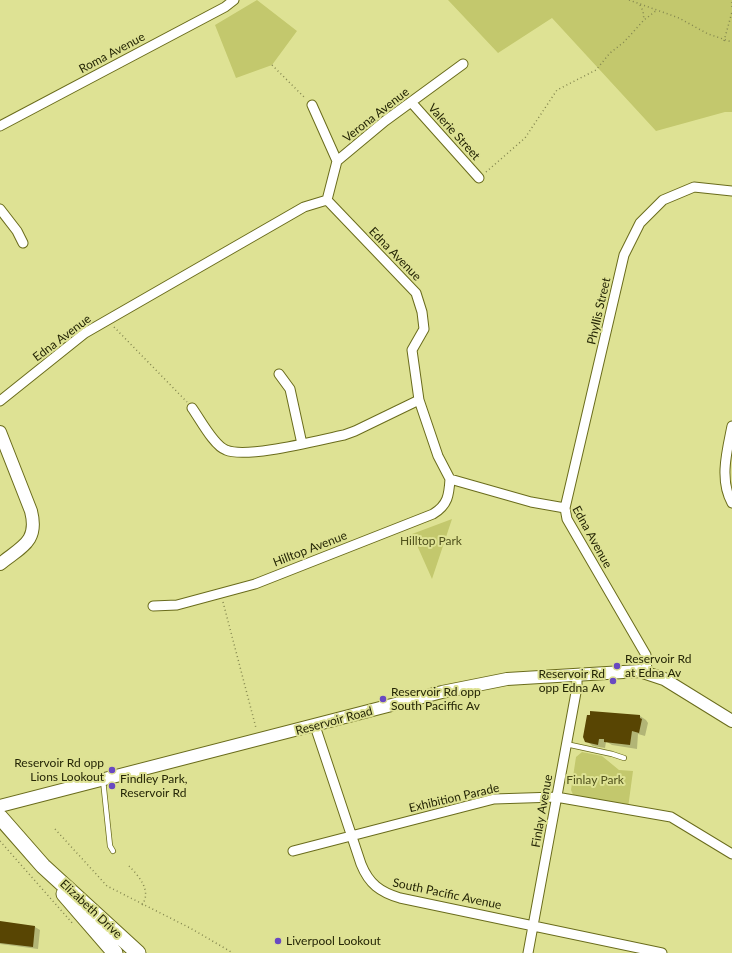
<!DOCTYPE html>
<html>
<head>
<meta charset="utf-8">
<style>
	body { margin:0 }
	canvas { display:block; background:#dee294 }
</style>
</head>
<body>
<canvas width="732" height="953"></canvas>
<script>
const ctx = document.querySelector('canvas').getContext('2d');
ctx.lineJoin = 'round';
function fillPath(path, color) { ctx.fillStyle = color; ctx.fill(path, 'evenodd'); }
function strokePath(path, color, width, dash) { ctx.strokeStyle = color; ctx.lineWidth = width; ctx.lineCap = dash ? 'butt' : 'round'; ctx.setLineDash(dash || []); ctx.stroke(path); }
function write(font, color, halo, rows, align = 'center') {
  ctx.font = font + ' Lato,sans-serif'; ctx.lineWidth = 4; ctx.setLineDash([]); ctx.textBaseline = 'middle'; ctx.strokeStyle = halo; ctx.fillStyle = color; for (const [text, x, y, turn = 0] of rows) {
    ctx.save(); ctx.translate(x, y); ctx.rotate((+turn || 0) * Math.PI / 180); ctx.textAlign = isNaN(turn) ? turn : align; if (halo) ctx.strokeText(text, 0, 0); ctx.fillText(text, 0, 0); ctx.restore();
  }
}
fillPath(new Path2D(`
	M257 0 297 31 272 65 236 78 215 25Z
	M448 0H732V112H725L656 131 552 18 498 53Z
	M452 519 432 579 412 534Z
	M582 752 602 756 619 770 633 771 628 808 574 797 571 790 576 757Z`), '#c3c86d');
fillPath(new Path2D(`
	M640 716 646 720 648 723 645 736 638 734 637 749 612 745 607 742H606L605 748 593 746 586 741Z
	M0 922 35 927 40 930 38 949 0 944Z`), '#0003');
fillPath(new Path2D(`
	M590 711 640 715V718L642 719 639 733 632 731 630 745 604 742V739H599L598 745 585 742 583 737 587 715H590Z
	M0 921 35 926 33 947 0 943Z`), '#584503');
const service = new Path2D(`
	M566 744 612 754 624 758
	M103 780 110 846 113 851`);
const minor = new Path2D(`
	M411 102 479 178
	M312 105 337 161
	M0 126 225 7 234 0
	M327 200 416 293 422 312 424 329 412 350 419 400 438 456 450 479 531 502 565 508 567 519 646 655 647 673
	M327 200 337 161 385 121 463 64
	M0 209 17 231 23 243
	M279 374 290 389 302 444
	M0 401 85 333 304 207 327 200
	M192 408C200 419 214 446 226 450 247 459 319 440 344 435L355 431 419 400
	M732 426C727 451 719 480 732 503
	M565 508 624 255 640 223 663 200 694 187 732 191
	M153 606 177 605 255 584 433 514C448 505 449 495 450 479
	M315 726 361 864C369 884 380 892 400 898L662 953
	M293 851 494 799 556 797 671 817 732 854
	M528 953 577 687V674`);
const tertiary = new Path2D(`
	M0 432 31 511C39 542 21 547 0 564
	M0 806 442 692 507 679 640 671 664 679 732 721`);
const primary = new Path2D(`
	M0 817 43 866 138 953
	M64 894 115 953`);
strokePath(service, '#6a6c1c', 6);
strokePath(minor, '#6a6c1c', 11);
strokePath(tertiary, '#6a6c1c', 14);
strokePath(primary, '#6a6c1c', 17);
strokePath(new Path2D(`
	M629 0 679 18 708 34 732 42
	M732 2V9
	M640 5 643 11 644 20
	M724 41 732 12
	M272 65 306 99
	M486 172 525 138 557 90 596 70 610 53 624 42 644 20 657 10
	M114 327 187 402
	M223 602 256 728
	M55 829 107 886 190 928 233 953
	M0 841 73 924
	M129 866C139 876 152 891 142 905`), '#84874f', 1.5, [1, 3]);
strokePath(service, '#fff', 4.5);
strokePath(minor, '#fff', 9);
strokePath(tertiary, '#fff', 12);
strokePath(primary, '#fff', 15);
for (const [x, y, r, color] of [
	[617,666,4,"#6949c1"],
	[613,681,4,"#6949c1"],
	[383,699,4,"#6949c1"],
	[112,770,4,"#6949c1"],
	[112,786,4,"#6949c1"],
	[278,941,4,"#6949c1"]
]) { const dot = new Path2D(); dot.arc(x, y, r, 0, 2 * Math.PI); ctx.fillStyle = color; ctx.fill(dot); strokePath(dot, '#dee294', 1.5); }
write('12px', '#252606', '#dee294', [
	["Roma Avenue",112,53,-28],
	["Verona Avenue",376,115,-38],
	["Valerie Street",454,132,48],
	["Edna Avenue",395,254,46],
	["Phyllis Street",599,311,-77],
	["Edna Avenue",62,338,-37],
	["Edna Avenue",592,537,61],
	["Hilltop Avenue",310,549,-21],
	["Reservoir Road",334,721,-15],
	["Exhibition Parade",454,798,-13],
	["Finlay Avenue",542,811,-80],
	["South Pacific Avenue",447,894,12],
	["Elizabeth Drive",91,909,43]
]);
write('12px', '#50521c', '#dee294', [
	["Hilltop Park",431,541],
	["Finlay Park",595,780]
]);
write('12px', '#252606', '#dee294', [
	["Reservoir Rd",625,659],
	["at Edna Av",625,673],
	["Reservoir Rd",605,674,"right"],
	["opp Edna Av",605,688,"right"],
	["Reservoir Rd opp",391,692],
	["South Paciffic Av",391,706],
	["Reservoir Rd opp",104,763,"right"],
	["Lions Lookout",104,777,"right"],
	["Findley Park,",120,779],
	["Reservoir Rd",120,793],
	["Liverpool Lookout",286,941]
], 'left');
</script>
</body>
</html>
